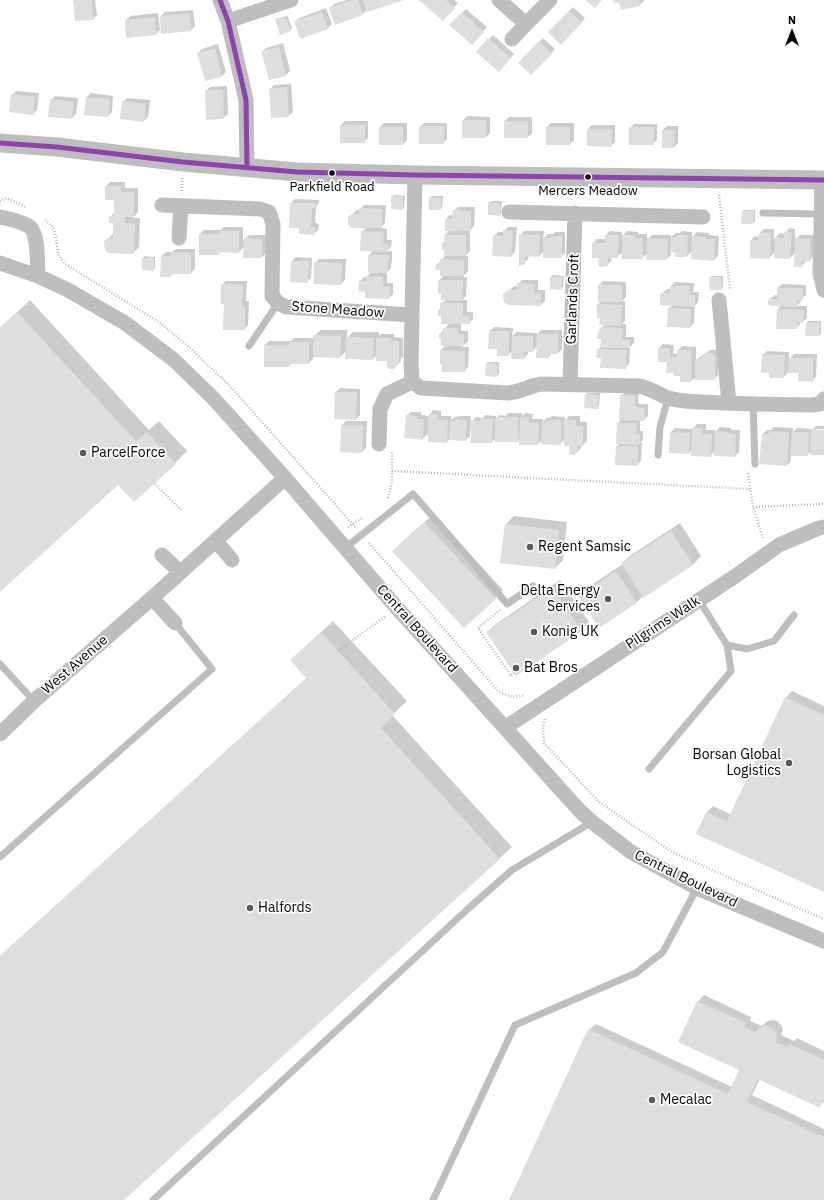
<!DOCTYPE html>
<html>
<head>
<meta charset="utf-8">
<style>
	body { margin:0 }
	#map { position:relative; width:824px; height:1200px; overflow:hidden; background:#fff; font-family:"IBM Plex Sans",sans-serif }
	canvas { display:block }
	.north { position:absolute; left:772px; top:12px; width:40px; height:40px; -webkit-text-stroke:3px #fff; paint-order:stroke; rotate:0deg; font-size:11px; font-weight:700; line-height:16px; text-align:center; color:#000 }
	.north::after { content:''; display:block; margin:auto; width:14px; height:18px; background:#000; clip-path:polygon(50% 0,100% 100%,50% 72%,0 100%) }
</style>
</head>
<body>
<div id="map">
<canvas width="824" height="1200"></canvas>
<div class="north">N</div>
</div>
<script>
const ctx = document.querySelector('canvas').getContext('2d');
ctx.lineJoin = 'round';
function fillPath(path, color) { ctx.fillStyle = color; ctx.fill(path, 'evenodd'); }
function strokePath(path, color, width, dash) { ctx.strokeStyle = color; ctx.lineWidth = width; ctx.lineCap = dash ? 'butt' : 'round'; ctx.setLineDash(dash || []); ctx.stroke(path); }
function write(font, color, halo, rows, align = 'center') {
  ctx.font = font + ' "IBM Plex Sans",sans-serif'; ctx.lineWidth = 3.5; ctx.setLineDash([]); ctx.textBaseline = 'middle'; ctx.strokeStyle = halo; ctx.fillStyle = color; for (const [text, x, y, turn = 0] of rows) {
    ctx.save(); ctx.translate(x, y); ctx.rotate((+turn || 0) * Math.PI / 180); ctx.textAlign = isNaN(turn) ? turn : align; if (halo) ctx.strokeText(text, 0, 0); ctx.fillText(text, 0, 0); ctx.restore();
  }
}
fillPath(new Path2D(`
	M74 0H95L97 15 93 19Z
	M347 0H401L367 10 363 14 330 8 334 4Z
	M421 0H454L458 3 446 16Z
	M614 0H643L644 1 640 5Z
	M573 7 585 18 561 43 549 32Z
	M326 8 332 24 328 28 295 22 299 18Z
	M466 9 487 27 476 40 462 13Z
	M193 10 195 26 191 30 161 16 165 12Z
	M158 13 160 30 156 34 126 20 130 16Z
	M287 15 292 28 290 30 276 20Z
	M493 35 514 54 502 66 489 39Z
	M543 38 555 49 531 74 520 63Z
	M283 43 290 71 286 75 269 79 262 52 266 48Z
	M218 44 226 72 222 76 206 80 198 53 202 49Z
	M291 84 293 112 289 116 272 117 270 89 274 85Z
	M227 86 228 114 223 118 206 91 210 87Z
	M16 91 39 93 37 110 33 114 12 95Z
	M91 93 113 96 112 112 108 116 87 97Z
	M55 96 78 98 76 114 72 118 51 100Z
	M127 98 150 100 148 117 144 121 123 102Z
	M467 116 490 117V133L486 137 463 120Z
	M509 117H532V133L528 137H505V121Z
	M345 121H368V138L364 142 341 125Z
	M384 123H407V140L403 144 380 127Z
	M424 123H447V139L443 143 420 127Z
	M551 123H574V140L570 144 547 127Z
	M634 124H657V140L653 144 630 128Z
	M592 125H615V142L611 146 588 129Z
	M667 126H678V143L674 147 663 130Z
	M110 182H125V188H138V212L133 218H140L139 247 133 253 105 242 114 233V222L110 217 114 213 115 199 106 186Z
	M394 195 405 196 404 207 403 209 392 197Z
	M432 196H443L442 208 441 209 430 198Z
	M295 199 319 200V203L316 207 315 223 319 224 318 230 314 234 300 227 291 203Z
	M491 201H502L501 213 500 215 489 203Z
	M364 205H386L385 223 380 228 387 229V240H392L391 247 387 251H392V262L391 264V268L387 272V283H393V294L389 298 366 291 360 281 364 277H367L371 272 369 255 374 250 362 232 367 227 349 217 357 210H360Z
	M458 207H475L474 226 470 231V251L465 256H468V271L463 277H467L466 296 462 300H467V312H473V319L469 323H461V331H468V341L462 347H469L468 367 464 371 441 350 446 345 440 334 450 323 442 315 439 310 441 307V304L446 300 439 280 444 275 441 269 437 265 445 256V249L443 243 445 241V235L450 230H446V219L450 215H453L454 211Z
	M744 210H755V222L753 223 743 212Z
	M224 227H243V241L249 235H266V253L262 257 245 246 239 252 221 251 218 254 200 234 204 230H221Z
	M508 227H517L515 252 511 256 493 255 494 236 498 232H504Z
	M789 228 795 229V240L800 235H814L813 257 809 261H806L802 266 795 253 790 258 775 252 769 258 751 240 755 236 760 237V233L764 229H774V239L780 233 785 234Z
	M524 231H544L543 239 548 234H553L555 232H565V253L561 257 544 251 539 256 529 255 528 259 524 263 520 235Z
	M610 231 622 232V236L627 231 638 232V234H647V240L652 235H671V237L676 233H680L682 231 692 232V238L697 232 709 233V235L719 236 718 256 714 260 692 251 687 256 676 252 671 251V255L667 259 648 253 642 258 623 252 617 257H612L611 261 607 265 600 257 593 243 597 239H606V235Z
	M176 249H195V269L191 273H173L170 276H162V256L166 252H172Z
	M145 256 155 257V268L153 270 143 258Z
	M296 257 312 258 311 278 307 282 292 261Z
	M319 259H346L345 280 341 284 315 283V263Z
	M553 275 564 276 563 287 562 289 551 277Z
	M712 276H723V287L721 289 710 278Z
	M522 280H538V290H545V301L541 305 509 291 514 286H518V284Z
	M226 281H247L246 301H249L248 325 244 329 225 303 222 285Z
	M603 281 626 282V297L622 301H625V321L622 324H626V337H634V343L630 347 629 364 625 368 602 357 598 350 602 346 601 328 604 325 601 317 598 304 602 301 599 285Z
	M675 282 694 283 693 292H699L698 302 695 306 694 323 690 327 669 308 673 305 661 295 667 289H671V286Z
	M782 284 806 285V295L801 299V302L796 306H807V318L803 322H800V324L796 328 778 309 781 305 769 300 775 295H778V288Z
	M30 300 149 430 159 421 187 451 175 463 118 484 0 591V328Z
	M809 321H821V334L819 335 807 322Z
	M494 327 513 328 512 336 517 332 537 333V335L541 330H562V349L558 353H552L549 357 537 346 533 351H528V354L524 358 512 351 508 355 498 348 490 331Z
	M321 330H347V338L353 332H379V336L381 334H394V337L403 338V357L401 358V361L394 368 388 360 377 355 373 359 347 350 340 357 313 356V359L309 363H292L289 366 265 345 269 341H291L294 338H314V336Z
	M663 344 674 345 673 353 678 354V350L682 346 696 347V360L710 350H716L718 352V375L714 379 696 377 691 381H681V375L675 372 659 348Z
	M767 351 789 352V359L794 354H817L816 377 812 381 799 372H788L784 377 770 372 763 355Z
	M489 362H499V374L497 376 487 364Z
	M340 388 360 389V415L356 419 335 418 336 392Z
	M625 392H639L638 404H648V416L644 420H640V431H643V440L640 443H642L641 461 637 465 617 446 620 443 618 423 620 421 621 396Z
	M587 393H600L599 406 597 408 586 395Z
	M433 410 441 411V416H451V420L455 417 460 416H471L470 436 466 440 449 439 447 442 429 433 423 438H405L407 416 411 412H421V415L429 416Z
	M508 413H522V416L525 413 533 414 532 419H543V422L547 418H550L552 416 565 417V421L569 416H580V422H587V441L583 445H581V448L577 452 565 439 560 444 542 440 538 444 520 438 518 441 496 438 492 442 472 423H471L476 417 483 418 485 415 496 416V419L500 415 506 416ZM499 418H508L499 420Z
	M346 421H367L366 448 362 452 341 451 342 425Z
	M697 424H706V430H715V432L720 427 731 428V430H740L739 452 735 456 715 451 710 456 693 449 689 453 671 432 675 428 693 429Z
	M816 426H824V429H815V431H824V454L811 451 807 455H791V461L787 465 763 434 767 430H771L774 427 793 428V432L797 428 813 429Z
	M433 514 503 590 495 598 402 543Z
	M514 516 567 522 563 560 555 568 505 525Z
	M680 523 701 556 693 565 643 596 637 602 599 627 579 596 587 588 623 564 622 563 631 555Z
	M560 580 589 622 581 631 487 632 496 624Z
	M333 621 407 701 392 715 512 847 123 1200H0V956L307 678 303 649Z
	M792 691 824 706V891L697 833 707 812 713 806 732 815 785 698Z
	M704 995 751 1017 750 1021 762 1026 766 1022 772 1020 777 1021 781 1025 783 1029 781 1035 794 1041 797 1038 824 1051V1102L819 1106 760 1079 752 1095 824 1129V1200H510L589 1030 596 1024 732 1087 740 1070 679 1041 698 1001Z`), '#0003');
fillPath(new Path2D(`
	M73 0H92L93 20 75 21Z
	M352 0H358L363 15 335 25 329 8Z
	M363 0H404L367 12Z
	M419 0H446L455 8 443 21Z
	M585 0H602L595 8Z
	M613 0H639L640 6 621 10 619 2 614 3Z
	M569 11 582 23 561 45 548 32Z
	M322 12 328 29 300 39 294 21Z
	M462 12 484 32 472 45 449 25Z
	M190 13 191 31 161 34 160 16Z
	M285 16 291 31 280 35 275 19Z
	M155 17 156 35 126 38 125 20Z
	M488 38 511 58 499 72 476 52Z
	M539 41 552 54 531 75 518 63Z
	M279 47 286 76 269 80 261 51Z
	M215 48 222 77 205 81 197 53Z
	M287 87 289 117 271 118 269 89Z
	M205 90H223L224 119 206 120Z
	M11 94 35 97 33 115 9 112Z
	M86 97 110 99 108 117 84 115Z
	M50 99 74 102 72 119 48 117Z
	M122 101 146 104 144 122 120 119Z
	M462 120H486V138H462Z
	M504 121H528V138H504Z
	M340 125H365V143H340Z
	M419 126H444V144H419Z
	M379 127H403V145H379Z
	M546 127H570V145H546Z
	M629 127H654V145H629Z
	M587 129H612V147L587 146Z
	M662 130H675L674 148H662Z
	M105 186H121V192H134V217H125V223L135 224 134 254 108 253 105 250 104 241 107 238 113 239V223H109V216H114V200H105Z
	M391 196 403 197V210L391 209Z
	M429 197 441 198V210H429Z
	M488 202 500 203V216L488 215Z
	M290 203H316L315 208H312L311 227H315V235L299 234V228H289Z
	M359 208 382 209V228H352L348 225V217L352 214H359Z
	M453 210 471 211V231H445V219H452Z
	M742 211H754L753 224H741Z
	M503 230 513 231 511 257 492 256 493 235 503 236Z
	M219 231H239V253L219 252V255H199V234H219Z
	M361 231 384 232 383 243 388 244V252L360 251Z
	M784 232H792L790 259 774 258 775 237 784 238Z
	M759 233H771L770 259 750 258V240H758Z
	M519 234 540 235 539 257 525 256V264L519 266Z
	M444 235H466V256H444V250H442V243H444Z
	M605 235H619L618 258H608V266L600 267 598 265 599 258H592V243H605Z
	M622 235H635V238H643V259H622Z
	M677 235H688L687 257H675V253L670 252 671 237H677Z
	M550 236H562V258H543V238H550Z
	M692 236 706 237 705 239H715L714 261 691 259Z
	M244 238 262 239V258H243Z
	M647 238 668 239 667 260H646Z
	M795 238 810 239V262L802 261V267H794Z
	M171 252 191 253V274H170V277H160L161 256H171Z
	M368 255H389L387 273H368Z
	M142 258H154V271L142 270Z
	M440 259 464 260V276H440V270H435L436 264H440Z
	M291 261H309L308 283 290 282Z
	M314 262 342 263 341 285 314 284Z
	M366 276 383 277V286L390 287 389 299 365 298V292L358 291 359 281H366Z
	M550 277H562V290L550 289Z
	M709 277H721L722 290H710Z
	M438 280H463L462 301 441 300V294H438Z
	M517 283 534 284V293L541 294V306L508 305 504 302 503 294 509 290H517Z
	M221 284 243 285 242 305H245V330H223L224 304H221Z
	M598 285H622V302H598Z
	M670 286H690V295H695V307L660 305V294L662 293H670Z
	M777 288H803V300H797V307L771 306 768 304V300L770 299H777Z
	M440 303H463V316H470V324H441V316H438V309H440Z
	M597 304 622 305 621 326 599 325 600 318H597Z
	M668 308 691 309 690 328 667 327Z
	M777 309 804 310 803 323 797 322V329H776Z
	M17 312 136 441 147 432 176 464 134 502 118 485 0 592V327Z
	M806 322 820 323 819 336H805Z
	M600 327 623 328 622 340H630V348H600L601 339H597L598 332H599Z
	M443 328H458V334H464V346H441V339H439V334H443Z
	M489 331H509V356H497V349H488Z
	M537 334H558V354H549V358H536Z
	M313 335 341 336 340 358 313 357Z
	M512 336H533V352H524V359H511Z
	M346 337 374 338 373 360 345 359Z
	M376 338H391V341H399V362H397V366L394 369H389L387 367V361H376Z
	M289 342H309V364H289V367H264V345H289Z
	M658 348H670V357H677V350H692L691 382H680V376H673L674 373H666L667 362H658Z
	M597 349 627 350 626 369 600 368 601 358H596Z
	M440 350 465 351V372H442V364H440Z
	M705 353H712L715 356V380H695V359H702V356Z
	M762 354 785 355 784 378H769V373H761Z
	M789 358H813V382L798 381V373H788Z
	M486 363 498 364 497 377 485 376Z
	M335 392H357L356 420 334 419Z
	M585 394 598 395V409L584 408Z
	M620 395 635 396V407L645 408 644 421 619 420Z
	M428 414H438L437 420H448L447 443 428 442Z
	M406 415 417 416V419H424L423 440 404 438Z
	M503 417H518V442H495V419H503Z
	M520 417H529V423H539L538 445H519Z
	M455 419 467 420 466 441 449 440 450 421H455Z
	M480 419H493L492 443H471V421H480Z
	M547 420H561V445L541 444 542 422H547Z
	M564 420H576V426H583V446H577V453L574 455H571L569 453V446H564Z
	M617 423H637L636 434H640V445L616 444Z
	M341 425H363L362 453 340 452Z
	M692 428H702V434H712L711 457 691 456Z
	M811 429 824 430V455H810Z
	M715 431 728 432V433L736 434 735 457 714 456Z
	M769 431 789 432 787 466 759 464 762 434H769Z
	M670 432 690 433 689 454 669 453Z
	M792 432H809L808 456H790Z
	M616 446H638V466L615 465Z
	M424 522 496 599 464 628 392 551Z
	M505 524 559 530 555 569 500 563Z
	M671 531 693 565 643 598 621 563Z
	M616 571 637 603 599 628 578 596Z
	M552 588 582 631 516 676 486 632Z
	M321 632 395 714 381 728 500 859 124 1200H0V956L306 678 290 660Z
	M785 697 824 715V892L696 834 706 812 727 821Z
	M697 1001 746 1023 744 1027 755 1032 759 1028 766 1026 770 1027 775 1031 777 1035 776 1042 788 1047 790 1044 824 1060V1098L820 1108 758 1079 747 1102 824 1137V1200H509L588 1029 728 1094 739 1070 678 1042Z`), '#dedede');
strokePath(new Path2D(`
	M182 191V178
	M719 195 730 289
	M0 201 7 198 26 207
	M45 220 53 227 56 237 58 254 65 264 159 322 189 347 231 387 355 527
	M392 471 750 489
	M748 473 753 507 763 538
	M155 484 181 510
	M388 498 392 481V452
	M753 507 824 504
	M348 527 362 518
	M369 543 499 692 512 697 525 695
	M500 610 478 628 511 676 514 673
	M338 651 386 616
	M545 719 543 727 544 743 599 802 672 852 770 896 824 919`), '#b9b9b9', 2.5, [1, 2]);
strokePath(new Path2D(`
	M763 213 821 214
	M249 346 278 303
	M753 404 755 464
	M658 455 660 427 668 398
	M345 548 413 494 468 557 507 604 533 586
	M699 600 727 645 747 649 774 641 794 615
	M0 664 34 701
	M649 769 731 671 727 645
	M0 857 212 669 175 623
	M153 1200 470 907 512 870 592 822
	M433 1200 515 1025 636 973 663 952 697 888`), '#bebebe', 7);
strokePath(new Path2D(`
	M220 0 228 21 246 100 247 168
	M499 0 526 24 550 0
	M228 21 291 0
	M512 39 526 24
	M822 180 820 273 824 290
	M162 205 260 209 269 212 273 224 272 296 278 303 286 307 412 315
	M509 212 703 217
	M0 217C9 219 22 221 30 227 39 236 37 264 38 276
	M179 238 181 206
	M0 263 38 276 68 290 125 323 174 360 214 399 285 478 397 608 579 810 592 822 631 852 697 888 824 941
	M412 382 421 388 508 393C520 392 530 386 541 384L639 386C650 388 658 394 668 398 684 403 712 402 729 403L719 300
	M412 382 411 363 415 175
	M570 384 575 213
	M753 404 812 405 820 404 824 399
	M379 444 380 409 387 394 412 382
	M216 541 232 560
	M162 555 180 572
	M152 598 175 623
	M506 727 734 577 779 545 819 528 824 527
	M0 734 34 701 152 598 285 478`), '#bebebe', 15);
strokePath(new Path2D(`
	M0 143 57 147 183 162 297 172 415 175 824 180`), '#bebebe', 19);
strokePath(new Path2D(`
	M729 403 753 404`), '#bebebe', 15);
strokePath(new Path2D(`
	M220 0 228 21 246 100 247 168
	M0 143 57 147 183 162 297 172 415 175 824 180`), '#8e44ad', 5);
for (const [x, y, r, color] of [
	[332,173,3.5,"#000"],
	[588,177,3.5,"#000"],
	[83,453,4,"#595959"],
	[530,547,4,"#595959"],
	[608,599,4,"#595959"],
	[534,632,4,"#595959"],
	[516,668,4,"#595959"],
	[789,763,4,"#595959"],
	[250,908,4,"#595959"],
	[652,1100,4,"#595959"]
]) { const dot = new Path2D(); dot.arc(x, y, r, 0, 2 * Math.PI); ctx.fillStyle = color; ctx.fill(dot); strokePath(dot, '#fff', 1.5); }
write('13px', '#000', '#fff', [
	["Parkfield Road",332,187],
	["Mercers Meadow",588,191]
]);
write('14px', '#000', '#fff', [
	["Garlands Croft",573,299,-88],
	["Stone Meadow",338,310,4],
	["Pilgrims Walk",663,623,-33],
	["Central Boulevard",417,629,48],
	["West Avenue",75,665,-41],
	["Central Boulevard",686,879,26]
]);
write('14px', '#000', '#fff', [
	["ParcelForce",91,453],
	["Regent Samsic",538,547],
	["Delta Energy",600,591,"right"],
	["Services",600,607,"right"],
	["Konig UK",542,632],
	["Bat Bros",524,668],
	["Borsan Global",781,755,"right"],
	["Logistics",781,771,"right"],
	["Halfords",258,908],
	["Mecalac",660,1100]
], 'left');
</script>
</body>
</html>
